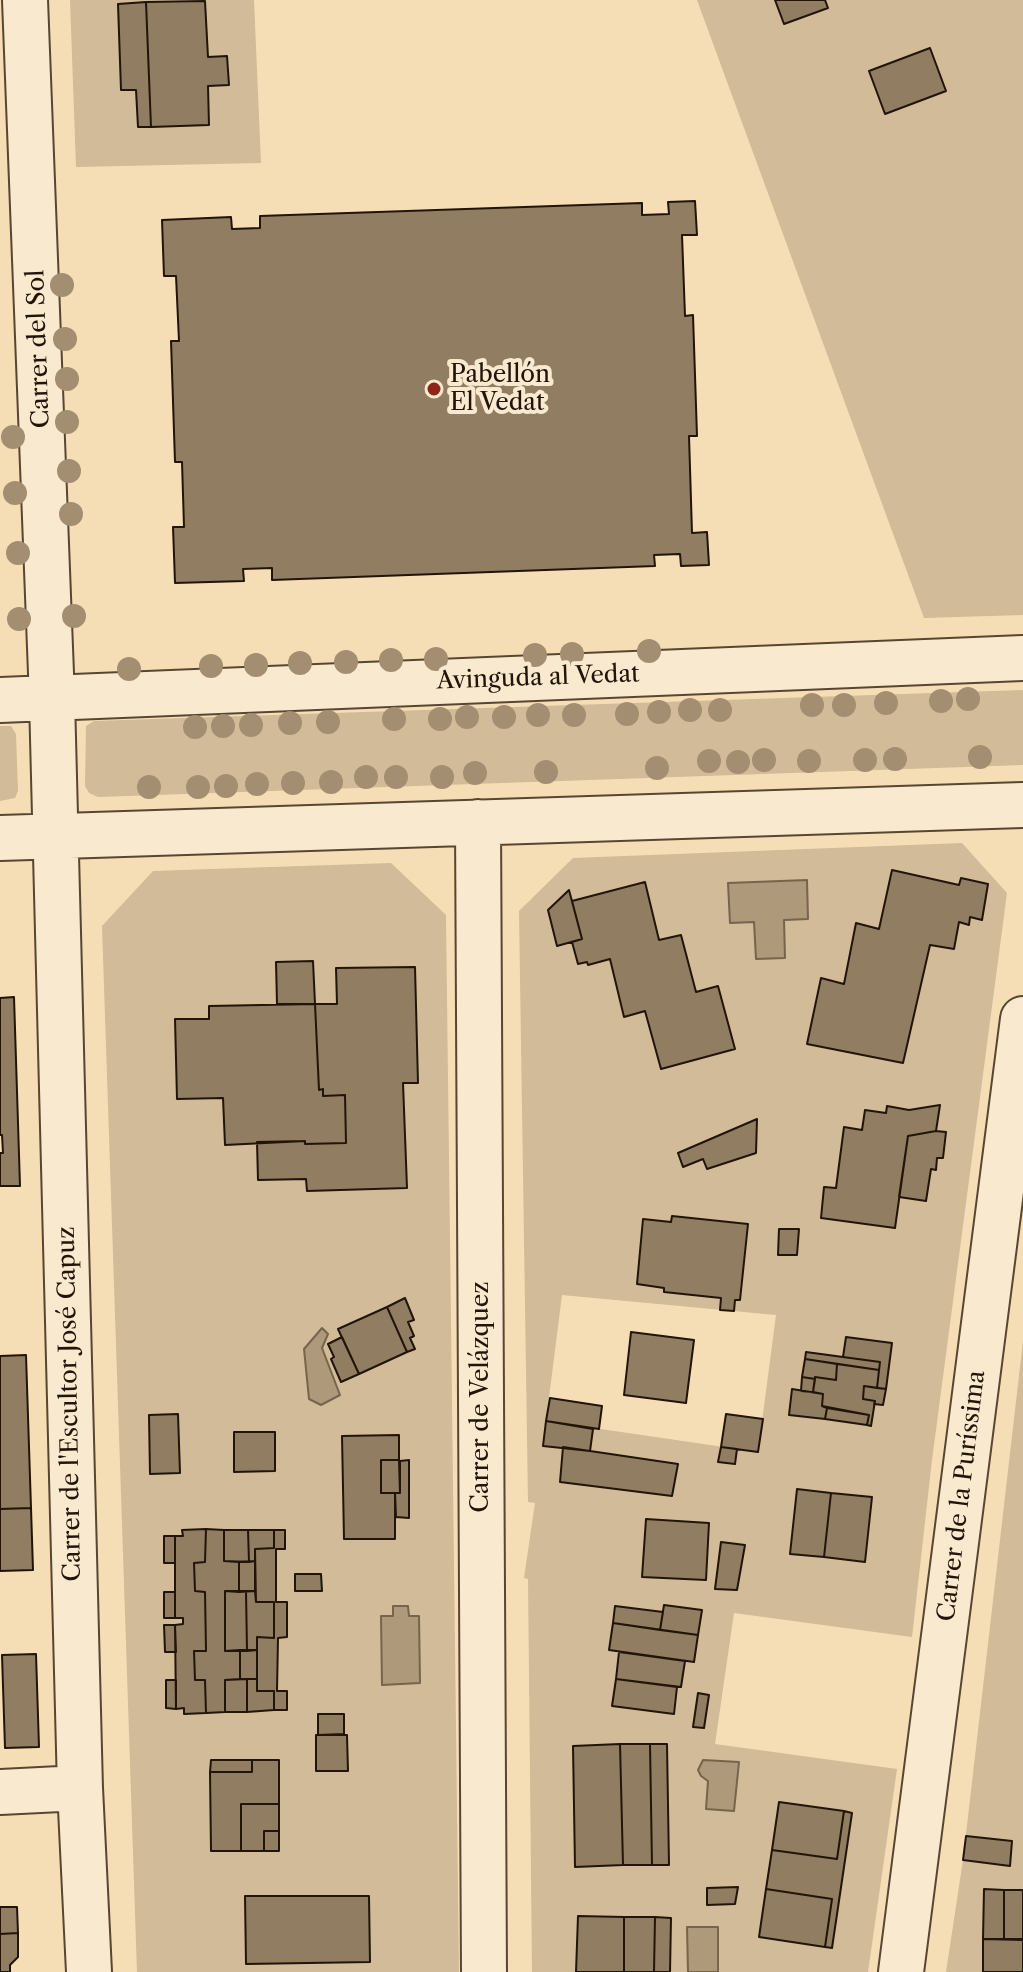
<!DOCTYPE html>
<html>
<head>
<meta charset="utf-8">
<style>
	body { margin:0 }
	canvas { display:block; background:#f5ddb5 }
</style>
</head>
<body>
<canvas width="1023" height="1972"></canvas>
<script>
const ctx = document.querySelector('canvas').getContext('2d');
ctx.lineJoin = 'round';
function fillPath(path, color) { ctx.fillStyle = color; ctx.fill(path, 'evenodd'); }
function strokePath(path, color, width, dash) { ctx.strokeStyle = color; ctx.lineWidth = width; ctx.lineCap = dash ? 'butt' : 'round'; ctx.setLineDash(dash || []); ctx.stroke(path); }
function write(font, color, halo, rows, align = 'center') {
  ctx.font = font + ' "Libre Caslon Text",serif'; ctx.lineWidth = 8; ctx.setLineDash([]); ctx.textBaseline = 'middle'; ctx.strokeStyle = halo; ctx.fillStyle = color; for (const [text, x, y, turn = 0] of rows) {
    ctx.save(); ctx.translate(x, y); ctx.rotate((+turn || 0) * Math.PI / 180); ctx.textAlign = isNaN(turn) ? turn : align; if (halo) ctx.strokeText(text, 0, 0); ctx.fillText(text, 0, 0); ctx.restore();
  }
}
fillPath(new Path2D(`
	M70 0H254L261 163 76 167Z
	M697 0H1023V615L924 618Z
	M1023 690V765L98 797 89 793 85 786 86 726 94 721Z
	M0 726H11L16 734 18 791 15 798 0 801Z
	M962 843 1007 893 932 1460 912 1637 734 1613 715 1744 897 1769 868 1972H532L528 1579 524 1578 535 1503 528 1502 519 911 573 858ZM562 1295 776 1315 758 1452 546 1421Z
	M391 863 446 915 459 1972H137L102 926 153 871Z
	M1023 1341V1972H946L963 1860Z`), '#d1bb98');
const water = new Path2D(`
	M807 880 808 919 784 920 785 958 756 959 754 922 730 923 728 883Z
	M322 1328 328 1334 322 1348 340 1395 321 1405 309 1399 304 1349Z
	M393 1606H408L409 1616H419L420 1683 382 1685 381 1616H393Z
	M703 1760 739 1762 734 1811 706 1809 708 1781 701 1776 698 1770Z
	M687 1927H718V1972H688Z`);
fillPath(water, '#ae997a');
strokePath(water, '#76644c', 2);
const building = new Path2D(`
	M775 0H825L828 8 784 24Z
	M205 1 208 57 227 56 229 85 208 86 209 125 151 127 146 2Z
	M146 2 151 127H138L136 90H121L118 4Z
	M930 48 946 91 885 114 869 71Z
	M695 201 697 235H682L685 316 693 315 697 436H689L692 533 707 532 709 565 681 566 680 554 654 555 655 566 272 580V568L243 569 244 581 175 583 173 527H184L182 462H175L171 341H179L176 276H164L162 220 231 217 232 229 260 228V216L642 203V215L669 214 668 202Z
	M892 870 959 885 961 878 988 884 982 920 970 917 969 925 959 922 954 949 930 945 903 1063 807 1044 821 978 844 984 856 923 879 929Z
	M645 882 659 940 681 935 696 992 718 986 735 1049 661 1069 645 1011 624 1017 610 959 588 965 587 962 578 964 572 942 582 939 572 901Z
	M569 890 582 939 557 946 548 910Z
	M313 961 315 1004H277L276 962Z
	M415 967 418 1083H403L407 1188 307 1191 306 1179 258 1180 257 1142 305 1141V1144L346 1143 345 1095 323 1096V1089L319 1090 315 1004H337L336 968Z
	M14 997 20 1186H0V1153H3L2 1135H0V998Z
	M315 1004 319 1090 323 1089V1096L345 1095 346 1143 305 1144V1141L225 1145 223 1098 177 1099 175 1019H209V1006Z
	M940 1105 936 1131 908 1136 895 1228 821 1218 824 1187 836 1188 844 1127 862 1130 865 1110 886 1113 887 1106 909 1110Z
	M757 1119 756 1153 707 1169 703 1159 683 1167 678 1153Z
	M936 1131 946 1132 943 1158H937L936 1170 931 1169 926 1201 899 1197 908 1136Z
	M672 1216 748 1224 740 1300H735L734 1311 720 1310 721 1298 664 1292V1288L637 1284 643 1219 671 1222Z
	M779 1229H799L797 1255H778Z
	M405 1298 414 1320 408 1322 414 1336 410 1338 415 1349 407 1352 387 1307Z
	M387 1307 407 1352 359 1374 338 1329Z
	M631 1332 694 1340 686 1403 624 1395Z
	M342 1337 359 1374 341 1382 331 1359 334 1357 328 1344Z
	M846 1337 892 1343 886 1389 877 1388 880 1362 843 1357Z
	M806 1352 880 1362 879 1370 805 1359Z
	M26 1355 31 1508 0 1509V1356Z
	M805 1359 837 1364 836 1380 815 1377V1379L802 1377Z
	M837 1364 879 1370 877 1388 864 1386 863 1399 875 1401 871 1426 867 1425 869 1415 822 1406 823 1394 813 1392 815 1377 836 1380Z
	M802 1377 815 1379 813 1392 801 1391Z
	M864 1386 886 1389 883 1405 874 1404 875 1401 863 1399Z
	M792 1389 823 1394 822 1406 827 1408 825 1419 789 1415Z
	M550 1398 602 1406 599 1429 546 1421Z
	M827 1408 869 1415 867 1425 825 1419Z
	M178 1414 180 1473 150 1474 149 1415Z
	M726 1414 763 1419 758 1452 721 1447Z
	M546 1421 593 1429 590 1451 543 1446Z
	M234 1432H275V1471L234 1472Z
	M399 1435V1460H381V1493H395V1539H344L342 1436Z
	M563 1447 678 1464 672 1496 560 1482Z
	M721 1447 737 1449 735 1464 718 1462Z
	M381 1460H399L400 1493H381Z
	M409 1460V1518L396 1517 395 1493H400V1461Z
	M797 1489 831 1493 824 1557 790 1554Z
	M831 1493 872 1497 865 1562 824 1557Z
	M31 1508 33 1570 0 1571V1509Z
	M646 1519 709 1523 706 1580 642 1577Z
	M206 1529 224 1530V1561L239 1562V1592L225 1591V1651L240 1650V1679L225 1680V1712L206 1713 205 1680H195L194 1651H206L205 1592 195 1591 194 1563 205 1562Z
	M206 1529 205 1562 194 1563 195 1591 205 1592 206 1651H194L195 1680H205L206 1713 184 1714V1708L176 1709 175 1625 183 1624V1618H175V1536H183L182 1530Z
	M224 1530H248L249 1562 224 1561Z
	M248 1530H274V1548L255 1549V1561L249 1562Z
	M274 1530H285V1549H276V1602H287V1637L278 1638 277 1691H287V1710H274V1691H257V1637L274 1638V1602H256L255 1549 274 1548Z
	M164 1536H175V1563H164Z
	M721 1542 745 1545 737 1590 715 1589Z
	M255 1561V1591L239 1592V1562Z
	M295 1574H321L322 1591H295Z
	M225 1591H246L247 1651H225Z
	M246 1591H255L256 1602H274V1638L257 1637V1650L247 1651Z
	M164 1592H175V1618H164Z
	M664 1605 702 1610 698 1635 660 1630Z
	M615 1606 663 1612 660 1630 613 1623Z
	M613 1623 698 1635 694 1662 609 1650Z
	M164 1625H175L176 1652H165Z
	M240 1650H257V1679H240Z
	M619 1652 685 1661 681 1687 616 1679Z
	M36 1654 39 1747 5 1748 2 1655Z
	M247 1679V1712H225V1680Z
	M247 1679H257V1691H274V1710L247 1712Z
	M616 1679 677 1687 674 1714 612 1706Z
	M166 1680H176V1709L166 1708Z
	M698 1693 709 1695 704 1728 693 1727Z
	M318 1714H344V1734L318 1735Z
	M316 1735H347L348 1771H316Z
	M620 1744H650L652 1865H623Z
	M620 1744 623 1865 575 1867 573 1746Z
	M650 1744H667L669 1865H652Z
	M211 1760H252V1772H210Z
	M252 1760H279V1804H241V1851H211L210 1772H252Z
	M779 1802 844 1811 837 1859 772 1850Z
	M241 1804H279V1831H264V1851H241Z
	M844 1811 852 1813 832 1948 825 1947 832 1899 766 1889 772 1850 837 1859Z
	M264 1831H279V1851H264Z
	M966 1836 1012 1841 1010 1866 963 1860Z
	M738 1887 735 1904 707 1905V1888Z
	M766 1889 832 1899 825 1947 759 1937Z
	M984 1889 1004 1890V1939H983Z
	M1004 1890H1023V1939H1004Z
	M245 1896H369L370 1962 246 1964Z
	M0 1907H17L18 1933 0 1934Z
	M578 1916 624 1917V1972H576Z
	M624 1917H655L654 1972H624Z
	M655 1917 671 1918 670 1972H654Z
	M18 1933V1957L10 1965V1972H0V1934Z
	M983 1939 1023 1940V1972H983Z`);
fillPath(building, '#907d62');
strokePath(building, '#231408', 2);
const minor = new Path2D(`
	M25 0 52 699 80 1788 89 1972
	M0 700 1023 658
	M478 822 484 1972
	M0 838 1023 805
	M0 1792 80 1788
	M901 1972 1023 1019`);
strokePath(minor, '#584633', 48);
strokePath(minor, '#f8e9cf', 44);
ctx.fillStyle = '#a38e71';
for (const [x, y] of [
	[62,285],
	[65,339],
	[67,379],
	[67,422],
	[13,437],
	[69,471],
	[15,493],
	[71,514],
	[18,553],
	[74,616],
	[19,619],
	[649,651],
	[572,654],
	[535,655],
	[436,659],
	[391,660],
	[346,662],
	[300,663],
	[256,665],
	[211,666],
	[129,669],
	[968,699],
	[941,701],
	[886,703],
	[812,705],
	[844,705],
	[690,710],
	[720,710],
	[659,712],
	[627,714],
	[538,715],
	[574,715],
	[467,717],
	[504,717],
	[394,719],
	[440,719],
	[328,722],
	[290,723],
	[251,725],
	[223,726],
	[195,727],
	[980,757],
	[895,759],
	[764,760],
	[865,760],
	[709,761],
	[809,761],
	[738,762],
	[657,768],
	[546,772],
	[475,773],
	[366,777],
	[396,777],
	[442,777],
	[331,782],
	[293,783],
	[257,784],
	[226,786],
	[149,787],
	[198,787]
]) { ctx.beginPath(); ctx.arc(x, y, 12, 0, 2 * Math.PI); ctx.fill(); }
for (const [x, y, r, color] of [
	[434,389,8,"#8f2418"]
]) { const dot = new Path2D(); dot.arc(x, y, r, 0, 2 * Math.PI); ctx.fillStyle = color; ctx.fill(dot); strokePath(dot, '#f8e9cf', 3); }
write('24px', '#231408', '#f8e9cf', [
	["Carrer del Sol",39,349,-92],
	["Avinguda al Vedat",538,678,-2],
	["Carrer de Velázquez",481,1397,-90],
	["Carrer de l'Escultor José Capuz",70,1404,-91],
	["Carrer de la Puríssima",962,1496,-83]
]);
write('24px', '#231408', '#f8e9cf', [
	["Pabellón",450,375],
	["El Vedat",450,403]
], 'left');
</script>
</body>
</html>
